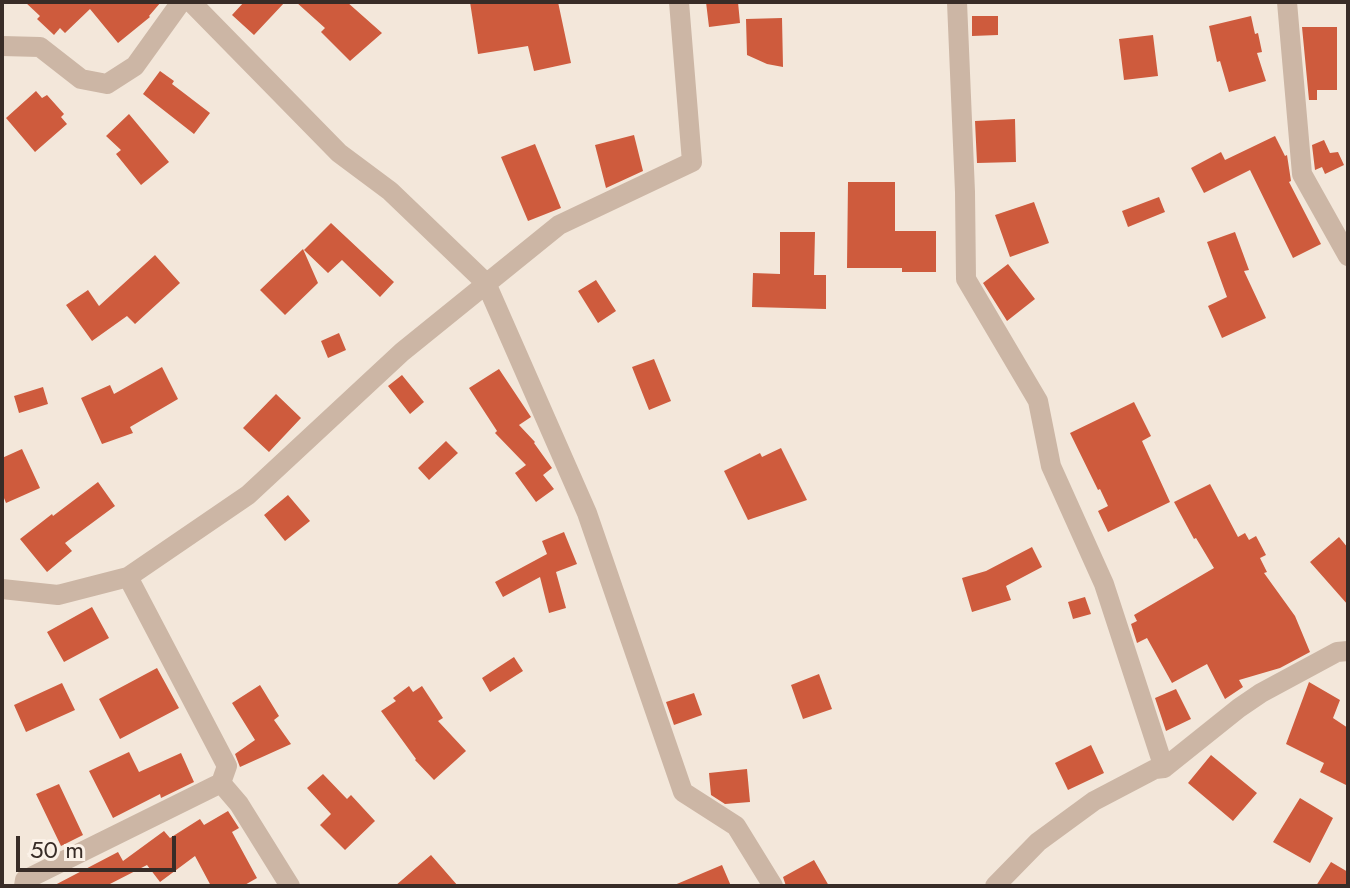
<!DOCTYPE html>
<html>
<head>
<meta charset="utf-8">
<style>
	body { margin:0 }
	#map { position:relative; width:1350px; height:888px; overflow:hidden; background:#f3e7da; font-family:Jost,sans-serif }
	canvas { display:block }
	.frame { position:absolute; inset:0; border:4px solid #382c27; pointer-events:none }
	.scale { position:absolute; left:16px; top:836px; width:160px; height:36px; box-sizing:border-box; border:4px solid #382c27; border-top:0; padding-left:10px; font-size:24px; line-height:28px; white-space:nowrap; color:#382c27; -webkit-text-stroke:6px #fbf1e7; paint-order:stroke }
</style>
</head>
<body>
<div id="map">
<canvas width="1350" height="888"></canvas>
<div class="frame"></div>
<div class="scale">50 m</div>
</div>
<script>
const ctx = document.querySelector('canvas').getContext('2d');
ctx.lineJoin = 'round';
function fillPath(path, color) { ctx.fillStyle = color; ctx.fill(path, 'evenodd'); }
function strokePath(path, color, width, dash) { ctx.strokeStyle = color; ctx.lineWidth = width; ctx.lineCap = dash ? 'butt' : 'round'; ctx.setLineDash(dash || []); ctx.stroke(path); }
fillPath(new Path2D(`
	M25 2H161L149 16 150 17 118 43 90 9 65 33 60 28 54 35 37 19 40 16Z
	M244 2H285L254 35 232 15Z
	M296 2H347L382 33 350 61 321 32 325 28Z
	M470 2H558L571 63 534 71 528 46 478 54Z
	M706 2H738L740 23 709 27Z
	M972 16H998V35L972 36Z
	M1251 16 1255 34 1258 33 1262 52 1257 53 1266 81 1229 92 1220 61 1217 62 1209 26Z
	M782 18 783 67 767 64 747 55 746 19Z
	M1302 27H1337V90H1317V100H1309Z
	M1153 35 1158 76 1124 80 1119 39Z
	M160 71 174 81 172 84 210 113 194 134 143 94Z
	M36 91 42 98 47 95 64 114 61 117 67 124 35 152 6 118Z
	M129 114 169 162 141 185 116 154 121 150 106 136Z
	M1015 119 1016 162 977 163 975 121Z
	M634 135 643 171 606 188 595 145Z
	M1275 136 1285 156 1287 155 1291 181 1289 182 1321 244 1293 258 1250 170 1204 193 1191 168 1221 152 1225 160Z
	M1324 140 1330 153 1338 152 1344 165 1325 174 1322 167 1315 170 1312 145Z
	M535 144 561 208 528 221 501 157Z
	M848 182H895V231H936V272H902V268H847Z
	M1159 197 1165 212 1128 227 1122 211Z
	M1034 202 1049 243 1010 257 995 215Z
	M331 223 394 282 380 297 342 260 328 273 304 250Z
	M780 232H815L814 275H826V309L752 307 753 273 780 274Z
	M1235 232 1249 270 1244 271 1266 318 1222 338 1208 306 1227 297 1207 242Z
	M303 249 318 283 285 315 260 290Z
	M155 255 180 283 135 324 127 316 92 341 66 305 88 290 99 306Z
	M1008 264 1035 299 1007 321 983 283Z
	M596 280 616 311 598 323 578 291Z
	M339 333 346 350 328 358 321 341Z
	M654 359 671 401 649 410 632 367Z
	M162 367 178 399 130 427 133 433 102 444 81 398 110 385 114 394Z
	M499 369 531 417 519 425 535 442 534 443 552 468 543 475 554 489 536 502 515 473 526 465 495 433 497 431 469 388Z
	M402 375 424 402 410 414 388 386Z
	M43 387 48 404 19 413 14 396Z
	M276 394 301 418 269 452 243 428Z
	M1134 402 1151 436 1142 441 1170 502 1108 532 1098 511 1108 506 1100 489 1098 490 1070 433Z
	M446 441 458 453 429 480 418 468Z
	M781 448 807 500 748 520 724 471 760 453 762 457Z
	M22 449 40 488 6 503 2 493V458Z
	M98 482 115 506 65 543 72 551 47 572 20 539 52 514 53 516Z
	M1210 484 1238 537 1245 533 1249 540 1256 536 1266 555 1260 558 1267 572 1264 573 1295 616 1310 652 1280 668 1239 680 1243 687 1225 699 1207 664 1172 683 1147 638 1137 643 1131 624 1137 621 1134 615 1214 568 1196 538 1194 539 1174 502Z
	M288 495 310 521 285 541 264 515Z
	M564 532 577 564 556 572 566 608 549 613 540 577 503 597 495 582 547 554 542 541Z
	M1339 537 1348 548V605L1310 562Z
	M1032 547 1042 567 1006 586 1011 600 972 612 962 578 986 571Z
	M1085 597 1091 614 1073 619 1068 602Z
	M92 607 109 638 64 662 47 632Z
	M514 657 523 671 490 692 482 678Z
	M157 668 179 708 120 739 99 699Z
	M819 674 832 709 803 719 791 685Z
	M1309 682 1340 700 1333 718 1348 728V786L1320 772 1324 763 1286 744Z
	M62 683 75 710 26 732 14 705Z
	M260 685 279 716 274 720 291 744 240 767 235 754 255 740 232 703Z
	M409 686 413 692 422 686 443 718 438 721 466 751 434 780 415 760 416 759 381 711 396 701 393 698Z
	M1176 689 1191 719 1166 731 1155 698Z
	M694 693 702 715 674 725 666 702Z
	M1091 745 1104 773 1068 790 1055 763Z
	M129 752 139 772 181 753 194 782 161 798 160 794 113 818 89 771Z
	M1211 755 1257 793 1233 821 1188 783Z
	M747 769 750 802 725 804 711 795 709 773Z
	M323 774 347 799 351 795 375 821 345 850 320 825 331 814 307 788Z
	M59 784 83 835 61 846 36 794Z
	M1300 798 1333 818 1310 863 1273 842Z
	M228 811 239 828 232 832 257 878 243 886H211L195 856 160 882 147 865 106 886H53L118 852 123 861 164 831 170 838 200 819 204 825Z
	M431 855 458 886H395Z
	M814 860 829 886H786L783 877Z
	M1331 862 1348 872V886H1316Z
	M722 865 731 886H672Z`), '#ce5b3d');
strokePath(new Path2D(`
	M191 2 339 153 390 191 486 283 587 513 683 792 736 826 773 886
	M957 2 965 192 966 279 1038 401 1051 466 1104 584 1164 768
	M1287 2 1302 174 1348 256
	M2 46 40 47 81 79 107 84 135 66 181 2
	M2 589 58 595 128 577 248 495 402 352 559 225 692 162 679 2
	M221 783 239 804 290 886
	M24 886 25 880 221 783 227 766 128 577
	M995 886 1038 842 1094 801 1155 769 1164 768 1239 708 1261 693 1337 652 1348 651`), '#ccb6a5', 20);
</script>
</body>
</html>
